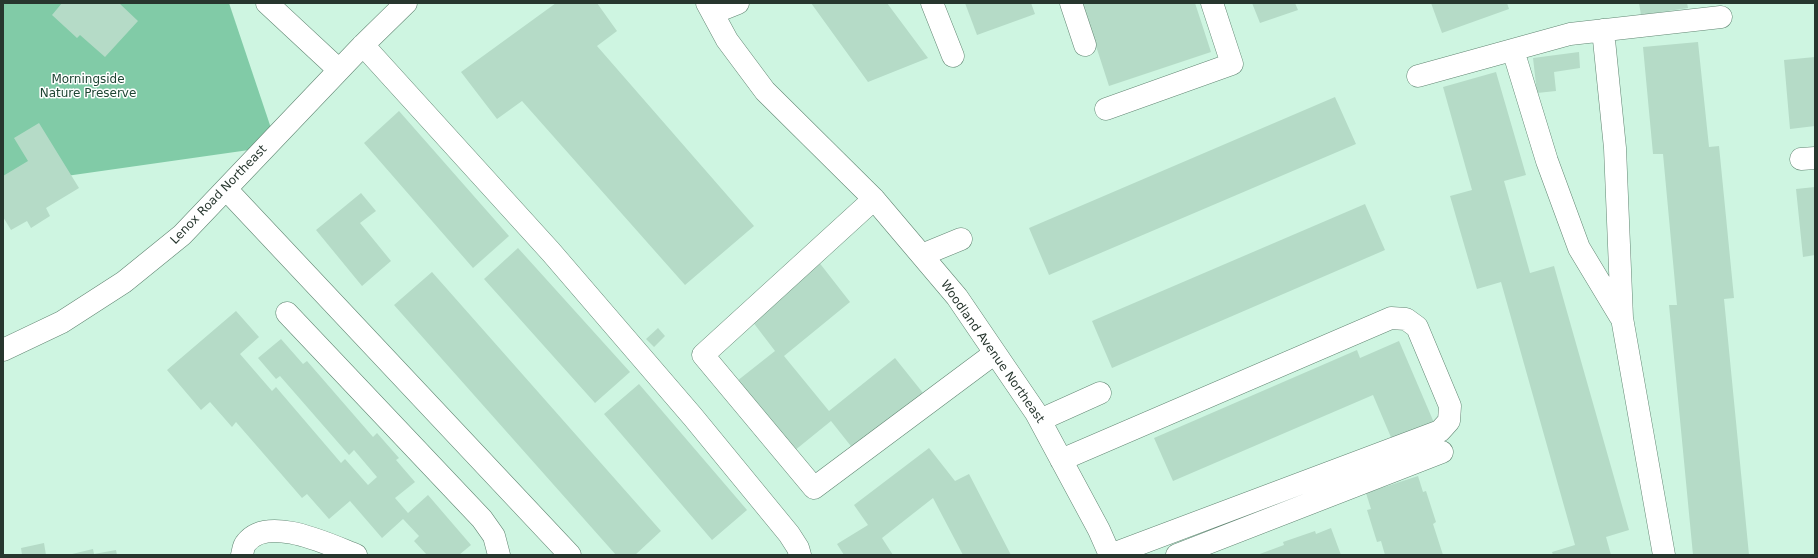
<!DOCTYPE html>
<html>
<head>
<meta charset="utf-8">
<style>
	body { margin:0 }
	#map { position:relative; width:1818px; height:558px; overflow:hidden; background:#cef5e1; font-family:"DejaVu Sans",sans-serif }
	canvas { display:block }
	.frame { position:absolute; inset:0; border:4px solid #27362e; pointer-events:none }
</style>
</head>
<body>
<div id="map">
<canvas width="1818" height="558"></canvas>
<div class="frame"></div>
</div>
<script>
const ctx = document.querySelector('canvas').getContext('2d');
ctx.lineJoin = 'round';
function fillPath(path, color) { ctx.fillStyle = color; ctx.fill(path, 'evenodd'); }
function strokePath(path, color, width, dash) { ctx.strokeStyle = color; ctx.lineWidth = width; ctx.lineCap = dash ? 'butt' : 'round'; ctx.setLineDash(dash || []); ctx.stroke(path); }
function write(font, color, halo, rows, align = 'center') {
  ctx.font = font + ' "DejaVu Sans",sans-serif'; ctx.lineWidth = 3; ctx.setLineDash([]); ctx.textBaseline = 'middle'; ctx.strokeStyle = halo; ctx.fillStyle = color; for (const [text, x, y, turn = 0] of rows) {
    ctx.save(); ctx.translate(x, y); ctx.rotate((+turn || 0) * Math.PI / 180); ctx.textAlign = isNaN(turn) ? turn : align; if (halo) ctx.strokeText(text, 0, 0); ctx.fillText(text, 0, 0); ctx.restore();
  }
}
fillPath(new Path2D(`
	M3 3H229L277 146 3 185Z`), '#81cba7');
fillPath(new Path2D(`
	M62 3H119L138 21 105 57 80 35 77 38 52 15Z
	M556 3H597L617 31 597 46 754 226 685 285 522 101 497 119 461 72Z
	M811 3H887L928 58 868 82Z
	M965 3H1031L1035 14 977 35Z
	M1082 3H1195L1211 52 1109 86Z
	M1252 3H1295L1298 10 1260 23Z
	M1431 3H1507L1509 9 1442 33Z
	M1639 3H1687L1688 8 1641 15Z
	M1698 42 1709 147 1719 146 1734 298 1724 299 1749 555H1693L1669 305H1677L1663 154H1653L1643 47Z
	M1579 52 1580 68 1554 72 1556 91 1537 93 1533 58Z
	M1815 57V126L1790 129 1784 60Z
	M1496 72 1526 175 1504 181 1530 273 1554 266 1629 530 1606 537 1611 555H1553L1552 552 1575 545 1501 282 1477 289 1450 196 1472 190 1443 87Z
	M1335 97 1356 144 1049 275 1029 228Z
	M399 111 509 236 473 268 364 143Z
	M39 123 79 188 46 208 50 216 31 228 27 221 11 230 3 217V176L28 161 14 138Z
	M1815 187V255L1803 257 1796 189Z
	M361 193 376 211 360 223 391 261 362 286 316 230Z
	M1365 204 1385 250 1112 368 1092 321Z
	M518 248 630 372 595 403 484 279Z
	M818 261 850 302 784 356 829 411 895 358 927 398 858 455 831 421 794 451 737 381 775 351 749 317Z
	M432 272 661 531 635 555H616L394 305Z
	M236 311 259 337 240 354 272 391 276 387 341 463 345 459 368 485 377 477 354 450 349 455 280 376 276 379 258 358 281 339 303 364 307 361 373 437 377 433 399 458 396 460 415 482 395 498 408 513 428 495 471 545 459 555H427L414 541 419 536 403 519 382 538 350 501 329 519 307 494 302 498 236 422 232 427 210 402 201 410 167 370Z
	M658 328 665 336 654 347 646 339Z
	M1399 341 1435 425 1393 442 1373 395 1173 481 1154 438 1357 350 1360 358Z
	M639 384 747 510 712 540 604 414Z
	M929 448 955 481 969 474 1011 555H963L933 498 882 538 893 555H844L837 544 868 525 854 505Z
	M1418 476 1423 492 1426 491 1436 522 1433 524 1443 555H1385L1381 541 1377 542 1367 510 1371 509 1366 493Z
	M1331 528 1341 555H1257L1284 545 1283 542 1315 531 1316 534Z
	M44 543 46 555H22L21 548Z
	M93 549 94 554 116 550 117 555H68Z`), '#b5dbc7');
const minor = new Path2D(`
	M267 3 339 70
	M707 3 727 40 765 91 874 199 957 297 1036 413 1099 530 1110 555
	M932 3 953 56
	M1071 3 1085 45
	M713 13 738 3
	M1603 30 1615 148 1622 318 1664 555
	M363 45 551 252 693 417 789 534 798 548 800 555
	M1513 50 1547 161 1579 248 1620 316
	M1418 76 1570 34 1721 17
	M1106 109 1232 64 1212 3
	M1801 159 1815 158
	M226 189 570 555
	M874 199 703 355 814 488 995 353
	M922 255 961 239
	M287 313 482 519 494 536 499 555
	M3 350 62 322 124 282 182 235 363 45 406 3
	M1040 420 1100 393
	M1061 460 1391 318 1406 319 1417 327 1450 406 1449 421 1440 431 1110 555
	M242 555C243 552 243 546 246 543 267 514 330 545 356 555
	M1177 555 1442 452`);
strokePath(minor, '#628673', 23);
strokePath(minor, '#fff', 22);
write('12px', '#1e4533', '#fff', [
	["Morningside",88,80],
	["Nature Preserve",88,94]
]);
write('12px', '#27362e', '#fff', [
	["Lenox Road Northeast",219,195,-46],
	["Woodland Avenue Northeast",992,352,55]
]);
</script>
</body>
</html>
